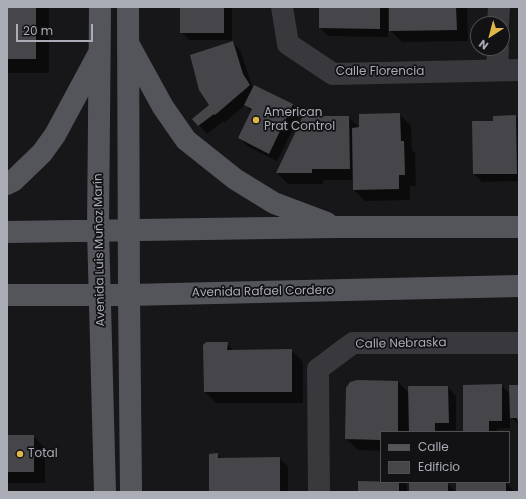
<!DOCTYPE html>
<html>
<head>
<meta charset="utf-8">
<style>
	body { margin:0 }
	#map { position:relative; width:526px; height:499px; overflow:hidden; background:#171618; font-family:Poppins,sans-serif }
	canvas { display:block }
	.frame { position:absolute; inset:0; border:8px solid #aaadb6; pointer-events:none }
	.legend { position:absolute; left:380px; top:431px; width:130px; height:52px; box-sizing:border-box; background:#121113; border:1px solid #4f4f54; margin:0; padding:5px 7px; list-style:none; font-size:12px; color:#aaadb6 }
	.legend li { display:flex; align-items:center; gap:8px; height:20px }
	.legend b { width:20px; border:1px solid #4f4f54 }
	.north { position:absolute; left:470px; top:16px; width:40px; height:40px; box-sizing:border-box; background:#121113; border:1px solid #4f4f54; border-radius:50%; rotate:216deg; font-size:11px; font-weight:700; line-height:16px; text-align:center; color:#aaadb6 }
	.north::after { content:''; display:block; margin:auto; width:14px; height:18px; background:#ddb749; clip-path:polygon(50% 0,100% 100%,50% 72%,0 100%) }
	.scale { position:absolute; left:16px; top:24px; width:77px; height:18px; box-sizing:border-box; border:2px solid #aaadb6; border-top:0; padding-left:5px; font-size:12px; line-height:14px; white-space:nowrap; color:#aaadb6; -webkit-text-stroke:3px #121113; paint-order:stroke }
</style>
</head>
<body>
<div id="map">
<canvas width="526" height="499"></canvas>
<div class="frame"></div>
<ul class="legend">
<li><b style="height:5px;background:#54555b"></b>Calle</li>
<li><b style="height:11px;background:#46464a"></b>Edificio</li>
</ul>
<div class="north">N</div>
<div class="scale">20 m</div>
</div>
<script>
const ctx = document.querySelector('canvas').getContext('2d');
ctx.lineJoin = 'round';
function fillPath(path, color) { ctx.fillStyle = color; ctx.fill(path, 'evenodd'); }
function strokePath(path, color, width, dash) { ctx.strokeStyle = color; ctx.lineWidth = width; ctx.lineCap = dash ? 'butt' : 'round'; ctx.setLineDash(dash || []); ctx.stroke(path); }
function write(font, color, halo, rows, align = 'center') {
  ctx.font = font + ' Poppins,sans-serif'; ctx.lineWidth = 3.5; ctx.setLineDash([]); ctx.textBaseline = 'middle'; ctx.strokeStyle = halo; ctx.fillStyle = color; for (const [text, x, y, turn = 0] of rows) {
    ctx.save(); ctx.translate(x, y); ctx.rotate((+turn || 0) * Math.PI / 180); ctx.textAlign = isNaN(turn) ? turn : align; if (halo) ctx.strokeText(text, 0, 0); ctx.fillText(text, 0, 0); ctx.restore();
  }
}
fillPath(new Path2D(`
	M7 7H49V73H7Z
	M181 7H232V40H189L181 32Z
	M320 7H467L468 41 402 42 390 30V8H388V37L328 36 320 28Z
	M232 42 240 50 253 88 292 105 301 113 277 161 247 146 239 138 252 112 245 105 224 123 223 121 207 134 193 119 210 105Z
	M399 114 411 126 412 150 415 153 416 186H410V200L365 201 354 190V180H323V184H288L277 173 303 117H348L360 128Z
	M515 116 519 120V181L482 182 474 174 494 122Z
	M227 343 234 351 291 350 303 362V403H216L205 392Z
	M398 382 409 393 448 387 456 396V430L381 432V451L358 450 346 439Z
	M501 385 511 395 519 386V440V425L510 416V428L497 429V432H464Z
	M33 436 45 448V483H7V437Z
	M217 454 222 459 279 458 288 466V492H210Z
	M384 482H404L407 485V492H359Z
	M457 482H506L514 492H457Z
	M447 483 456 492H410Z`), '#0007');
fillPath(new Path2D(`
	M7 7H36V59H7Z
	M180 7H224V33H180Z
	M319 7H380V29L319 28Z
	M389 7H456L457 30 389 31Z
	M233 41 243 74 250 85 215 115 214 114 198 126 192 119 209 105 199 90 190 55Z
	M254 85 293 104 269 154 238 138 252 109 244 105Z
	M400 113 401 141H404L405 175H399V189L353 190 352 128 359 127V114Z
	M516 115 517 174H473L472 121H493V116Z
	M303 116H349L350 169H312V173H276Z
	M206 342H228L227 350 292 349V392H204L203 345Z
	M357 380 398 381V432H381V440L345 439 346 388 350 382Z
	M502 384V421H489V432H463V385Z
	M509 385H519V427L517 418H510Z
	M408 386H448L449 423H435V432H409Z
	M7 435H34V472H7Z
	M218 453V458L280 457V492H209V454Z
	M358 481 399 482V492H358Z
	M409 482H448V492H409Z
	M456 482H506V492H456Z`), '#46464a');
strokePath(new Path2D(`
	M282 7 288 44 333 74 519 70
	M498 24 499 7
	M497 70 498 48
	M319 492 318 369 353 343H519`), '#38383d', 22);
strokePath(new Path2D(`
	M100 7 98 230 105 492
	M128 7 129 295 131 492
	M129 45 163 107 186 140 235 179 274 203 327 223
	M7 184 13 181 42 153 55 135 98 55
	M7 232 337 227H519
	M7 295H129L519 286`), '#54555b', 22);
for (const [x, y, r, color] of [
	[256,120,4,"#ddb749"],
	[20,454,4,"#ddb749"]
]) { const dot = new Path2D(); dot.arc(x, y, r, 0, 2 * Math.PI); ctx.fillStyle = color; ctx.fill(dot); strokePath(dot, '#121113', 1.5); }
write('12px', '#aaadb6', '#121113', [
	["Calle Florencia",380,72],
	["Avenida Luis Muñoz Marín",100,250,-91],
	["Avenida Rafael Cordero",263,292,-1],
	["Calle Nebraska",401,344,-1]
]);
write('12px', '#aaadb6', '#121113', [
	["American",264,113],
	["Prat Control",264,127],
	["Total",28,454]
], 'left');
</script>
</body>
</html>
